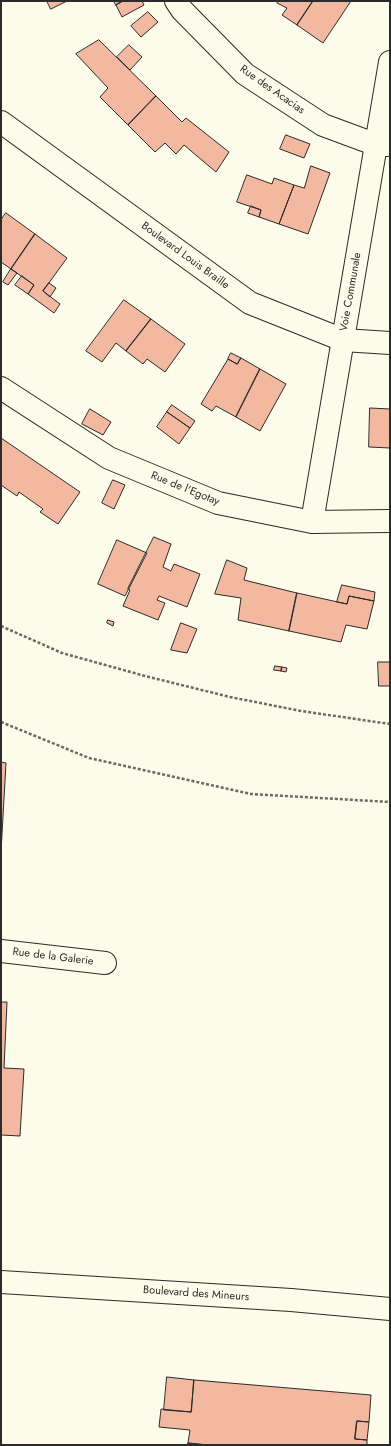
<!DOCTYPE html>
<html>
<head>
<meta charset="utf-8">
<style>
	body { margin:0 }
	#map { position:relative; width:391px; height:1446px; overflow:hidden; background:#fdfbea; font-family:Jost,sans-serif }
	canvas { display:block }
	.frame { position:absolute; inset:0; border:2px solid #2b2b2b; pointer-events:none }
</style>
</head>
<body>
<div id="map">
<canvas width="391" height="1446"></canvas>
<div class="frame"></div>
</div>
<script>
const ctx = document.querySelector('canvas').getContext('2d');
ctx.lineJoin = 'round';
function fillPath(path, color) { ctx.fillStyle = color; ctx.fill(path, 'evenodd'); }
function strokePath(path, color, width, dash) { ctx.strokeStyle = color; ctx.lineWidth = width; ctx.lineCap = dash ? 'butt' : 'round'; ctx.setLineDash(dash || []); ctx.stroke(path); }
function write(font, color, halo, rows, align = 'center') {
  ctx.font = font + ' Jost,sans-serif'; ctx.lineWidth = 3; ctx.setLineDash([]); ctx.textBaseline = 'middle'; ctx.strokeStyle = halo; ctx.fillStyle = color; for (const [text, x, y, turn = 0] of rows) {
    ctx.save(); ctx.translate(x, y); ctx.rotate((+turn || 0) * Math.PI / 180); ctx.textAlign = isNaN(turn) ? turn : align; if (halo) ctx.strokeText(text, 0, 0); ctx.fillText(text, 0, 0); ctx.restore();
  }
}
const building = new Path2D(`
	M47 1H67L51 9Z
	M114 1H123L116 5Z
	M123 1H142L144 5 122 17 116 5Z
	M279 1H313L297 25 282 15 287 8 277 3Z
	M313 1H351L323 43 297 25Z
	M148 12 158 22 141 37 131 26Z
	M99 40 156 96 128 125 100 97 108 88 76 54Z
	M129 45 142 57 130 70 117 57Z
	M156 96 182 122 186 118 229 152 216 172 184 145 176 154 165 143 155 152 128 125Z
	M286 135 310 144 304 158 280 149Z
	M311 166 330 173 308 234 279 224 294 185 304 188Z
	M247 175 272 184 274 178 294 185 279 224 259 217 261 210 237 202Z
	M251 206 261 210 259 217 248 213Z
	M6 213 35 234 11 269 1 262V220Z
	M35 234 67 258 43 291 60 304 54 313 28 294 34 285 11 269Z
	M11 269 17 273 8 285 3 282Z
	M22 276 34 285 28 294 15 285Z
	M49 283 56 288 50 297 43 291Z
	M124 300 151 319 126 351 116 343 102 362 86 351Z
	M151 319 185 344 165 372 147 359 143 364 126 351Z
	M231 353 241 358 237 364 228 359Z
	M241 358 260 369 236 417 216 406 212 411 201 404 228 359 237 364Z
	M260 369 286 384 260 431 236 417Z
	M172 405 195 421 190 428 167 412Z
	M370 408 390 409V448L369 447Z
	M90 409 111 422 103 435 82 424Z
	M167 412 190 428 179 444 157 427Z
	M1 438 80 492 58 524 40 512 43 509 19 492 17 496 1 485Z
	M113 480 125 485 114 509 102 503Z
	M154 537 171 544 163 567 171 571 174 564 200 574 187 607 159 596 157 600 165 603 158 620 123 606 130 590 128 589Z
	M117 540 147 553 125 596 98 584Z
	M227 560 247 568 244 580 297 593 289 631 238 620 241 598 215 594Z
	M342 585 375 592 374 601 349 596 347 604 337 602Z
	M297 593 347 604 349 596 374 601 367 629 346 625 341 642 289 631Z
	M108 620 114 622 113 626 107 623Z
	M181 623 197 629 187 653 171 650Z
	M378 662H390V686H379Z
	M275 666 282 667 281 671 274 670Z
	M282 667 287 668 286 672 281 671Z
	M1 762 6 763 1 852Z
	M1 1002H7L4 1068 24 1069 20 1136 1 1135Z
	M167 1377 194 1380 191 1412 164 1410Z
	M194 1380 371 1395 369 1422 357 1421 355 1439 367 1440V1445H207L188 1443 190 1430 159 1427 161 1409 191 1412Z
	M357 1421 369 1422 367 1440 355 1439Z
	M188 1443 207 1445H188Z`);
fillPath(building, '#f2b8a0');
strokePath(building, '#2b2b2b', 1);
const street = new Path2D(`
	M176 1 182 10 245 74 323 125 377 145H390
	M1 388 109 458 218 503 312 522 390 521
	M312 522 390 62
	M1 951 105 963`);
const secondary = new Path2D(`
	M1 122 250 303 343 340 390 343
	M1 1282 291 1300 390 1309`);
strokePath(street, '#2b2b2b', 24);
strokePath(secondary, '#2b2b2b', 24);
strokePath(new Path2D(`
	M1 626 62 653 145 676 230 697 301 711 390 724
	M1 722 89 758 251 794 390 802`), '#6a6964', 2.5, [3, 2]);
strokePath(street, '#fdfbea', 22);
strokePath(secondary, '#fdfbea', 22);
write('11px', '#2b2b2b', '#fdfbea', [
	["Rue des Acacias",272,90,35],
	["Boulevard Louis Braille",185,256,36],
	["Voie Communale",351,292,-80],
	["Rue de l'Egotay",185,489,22],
	["Rue de la Galerie",53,957,7],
	["Boulevard des Mineurs",196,1294,4]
]);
</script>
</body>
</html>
